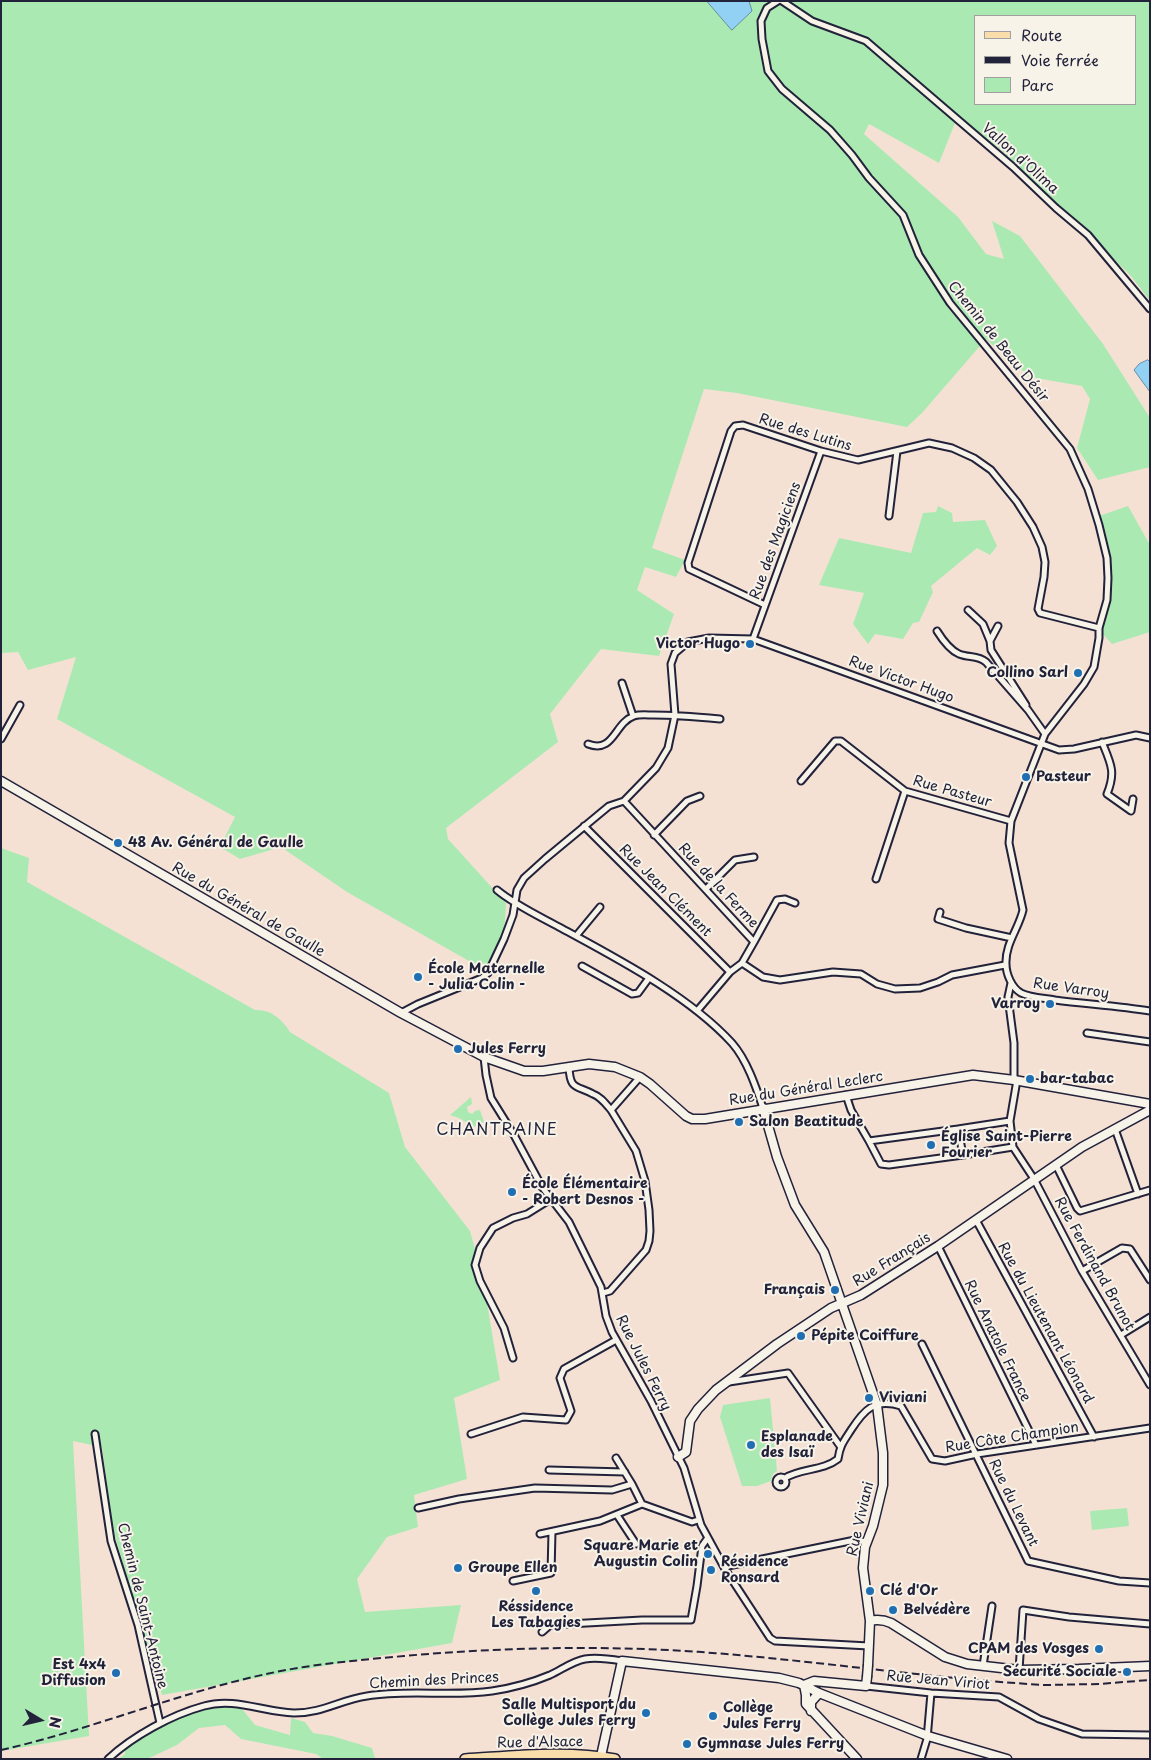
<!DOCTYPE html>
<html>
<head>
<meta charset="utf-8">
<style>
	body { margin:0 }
	#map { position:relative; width:1151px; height:1760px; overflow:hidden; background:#f5e1d4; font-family:"Playpen Sans",sans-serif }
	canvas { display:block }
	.frame { position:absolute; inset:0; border:2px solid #22223b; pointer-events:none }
	.legend { position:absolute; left:974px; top:15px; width:162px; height:90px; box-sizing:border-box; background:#f7f3e8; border:1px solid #a29fa3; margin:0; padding:6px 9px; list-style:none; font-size:15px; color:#22223b }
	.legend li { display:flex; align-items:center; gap:10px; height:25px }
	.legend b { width:25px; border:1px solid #a29fa3 }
	.north { position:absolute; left:15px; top:1695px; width:50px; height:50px; -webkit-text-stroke:4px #f7f3e8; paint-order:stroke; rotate:99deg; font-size:14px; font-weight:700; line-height:20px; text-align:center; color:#22223b }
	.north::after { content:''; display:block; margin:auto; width:18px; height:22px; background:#22223b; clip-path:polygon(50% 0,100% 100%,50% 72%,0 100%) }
</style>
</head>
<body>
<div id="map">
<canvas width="1151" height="1760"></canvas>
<div class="frame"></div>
<ul class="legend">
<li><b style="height:6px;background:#f9deab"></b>Route</li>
<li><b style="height:6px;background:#22223b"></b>Voie ferrée</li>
<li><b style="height:14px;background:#aaeab2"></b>Parc</li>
</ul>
<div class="north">N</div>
</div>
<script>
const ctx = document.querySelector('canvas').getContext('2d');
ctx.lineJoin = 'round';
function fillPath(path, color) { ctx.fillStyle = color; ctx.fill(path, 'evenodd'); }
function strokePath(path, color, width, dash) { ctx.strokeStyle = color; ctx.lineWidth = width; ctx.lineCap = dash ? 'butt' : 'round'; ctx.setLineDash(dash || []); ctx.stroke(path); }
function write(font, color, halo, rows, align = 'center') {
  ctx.font = font + ' "Playpen Sans",sans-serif'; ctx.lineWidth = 4; ctx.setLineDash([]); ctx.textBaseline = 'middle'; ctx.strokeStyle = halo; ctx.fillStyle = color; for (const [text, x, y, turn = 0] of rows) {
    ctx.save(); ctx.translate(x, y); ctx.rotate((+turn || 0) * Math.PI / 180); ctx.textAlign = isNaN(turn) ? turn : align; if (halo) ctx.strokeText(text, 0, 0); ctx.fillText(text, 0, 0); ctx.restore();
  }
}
fillPath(new Path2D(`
	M1 1H1150V301L1131 276 1000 149 955 123 939 163 869 124 864 134 958 217 986 254 1004 259 992 221 1020 236 1103 344 1150 418V467L1098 480 1077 448 1090 399 1082 386 1030 377 986 339 922 413 907 427 737 393 704 389 652 548 685 560 676 577 645 567 637 590 674 614 659 656 601 649 550 714 558 742 446 828 448 839 506 903 504 936 485 970 347 892 281 847 240 859 220 847 235 817 57 719 76 657 28 670 18 652 1 653ZM975 16H1135V104H975Z
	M938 506 952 513 953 522 985 520 997 546 990 555 977 548 931 586 933 592 919 622 913 623 903 639 875 634 868 644 853 624 864 593 819 585 839 538 911 553 923 513 936 512Z
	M1128 506 1150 545V632L1112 644 1101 632 1110 597V557L1099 516Z
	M1 848 29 858 27 882 255 1010C271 1009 282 1019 290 1032L389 1093 405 1147 470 1231 482 1274 500 1380 454 1398 467 1479 414 1495 418 1527 387 1537 357 1579 365 1612 461 1605 452 1643 162 1695 113 1530 102 1447 73 1441 89 1736 1 1751Z
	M471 1097 472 1104 467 1107 468 1112 472 1114 475 1111 480 1110 484 1122 474 1127 459 1118 450 1115Z
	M770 1398 777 1471 773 1474 771 1481 757 1486H742L720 1417 723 1405Z
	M1127 1508 1129 1526 1092 1530 1090 1511Z
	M216 1701H224L243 1710 255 1725 290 1735 291 1718 305 1722 313 1733 332 1736 372 1748 375 1758 323 1759 316 1754 241 1739 225 1725 199 1728 177 1745 147 1759H118L125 1754V1748L158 1727Z`), '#aaeab2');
const water = new Path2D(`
	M707 1H749L752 11 732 30Z
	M1148 360 1150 362V392L1134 370 1139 364Z`);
fillPath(water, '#92d1f3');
strokePath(water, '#658ba9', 1);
const street = new Path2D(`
	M778 1 767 8 761 21 762 39 768 71 782 89 830 130 852 155 869 178 903 215 919 255 950 303 1070 449 1088 489 1099 525 1107 558 1108 578 1107 600 1099 628V638L1094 667 1084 684 1045 734 1011 821 1009 843 1023 910C1019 928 1005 944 1006 964 1006 974 1012 988 1021 993 1031 998 1044 998 1055 1000 1086 1004 1118 1006 1150 1011
	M782 1 812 21 866 41 1013 167 1056 208 1088 235 1150 309
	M889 516 897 451
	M765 605 689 569 688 563 731 431 735 426 743 425 821 451 858 460 929 443 952 448 974 458 991 470 1017 502 1033 527 1042 547 1045 562 1044 577 1038 609 1040 613 1099 628
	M968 610 983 624 990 641
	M998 626 990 641 991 650 1026 705
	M937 631C942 639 950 650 959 654 969 658 978 655 986 662L1028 710 1045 734
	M753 639 821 451
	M622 683 633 716
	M1 739 20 705
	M1102 742C1111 764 1116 772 1107 794L1131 811 1133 799
	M588 744C614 754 614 723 634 716 640 714 647 715 653 715 676 715 698 717 720 719
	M801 781 835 741H841L905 791 1011 821
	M624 801 754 942 742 963 730 972 697 1011
	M584 826 730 972
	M654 835 687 801 700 796
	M876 879 905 791
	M706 889 735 860 754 857
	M497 890C515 905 539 916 559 927 616 958 688 995 732 1043 747 1060 756 1087 763 1108
	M940 912 938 919 966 928 1012 938
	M576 936 600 907
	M754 942 777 900 785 899 795 903
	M742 963 763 977 780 980 833 972 861 974 877 984 895 989 920 988 938 982 952 975 1005 965
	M582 966 632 994 638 993 649 978
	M1011 983 1008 997 1014 1043V1080
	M401 1013 418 1004 482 978 488 973 504 939 513 915 517 890 524 878 545 859 609 806 624 801 656 768 668 748 675 715 671 664 675 653 688 642 709 638 753 639 1059 750 1074 749 1136 735 1150 738
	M1087 1033 1150 1042
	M484 1057 486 1075 491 1098 514 1135 542 1187 569 1222 601 1287 606 1316 612 1332 651 1401 684 1468 701 1525 725 1569 770 1638 775 1641 869 1646
	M569 1067C570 1090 576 1085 593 1094 601 1097 605 1103 611 1110
	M1017 1080 1010 1121 1013 1147 1034 1179 1082 1271 1150 1385
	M846 1095 851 1110 869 1141
	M1010 1121 958 1129 963 1155 1013 1147
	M958 1129 869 1141 881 1164 889 1165 963 1155
	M1115 1129 1138 1194
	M1056 1165 1077 1208 1080 1211 1150 1190
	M976 1220 1094 1437
	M938 1246 1036 1445
	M1082 1271 1122 1248 1130 1249 1150 1280
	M603 1293 610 1291 646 1250 649 1241 650 1231 649 1210 645 1181 636 1151 611 1110 640 1077
	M1121 1335 1150 1317
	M922 1344 1028 1561 1119 1581 1150 1583
	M513 1358 504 1328 480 1281 475 1265 480 1248 493 1228 513 1218 527 1214 551 1199
	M729 1382 788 1373 840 1446
	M95 1434 111 1541 138 1625 160 1723
	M471 1434 523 1417 566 1420 571 1411 560 1378 564 1369 616 1340
	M616 1458 632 1484 642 1504
	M549 1470 625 1472
	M776 1482a5 5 0 1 1 10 0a5 5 0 1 1-10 0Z
	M785 1478C801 1468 823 1471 838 1459 840 1445 844 1441 851 1430 864 1410 874 1398 901 1406L932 1459 945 1461 977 1454 1150 1428
	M418 1508 459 1499 535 1488 612 1490 632 1484
	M617 1515 636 1544
	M540 1534 600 1521 642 1504 692 1522 698 1520
	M725 1569 728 1566 855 1540 867 1542
	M513 1581 551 1573 552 1532
	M542 1632 550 1625 642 1620H691L697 1586 702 1546 707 1539
	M983 1666 992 1606
	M1019 1670 1023 1610 1069 1617 1150 1624
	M866 1686 931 1693 999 1697 1039 1719 1082 1734 1150 1735
	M108 1759C133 1736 171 1715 204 1706 234 1697 263 1712 294 1713 323 1713 340 1700 367 1696 408 1689 451 1697 492 1691 512 1688 531 1683 550 1675 561 1670 573 1661 585 1659 597 1657 610 1659 622 1661
	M921 1759 927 1739 931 1693`);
const secondary = new Path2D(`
	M1 781 401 1013 484 1057 524 1071H543L589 1064 615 1067 640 1077 650 1084 686 1116 692 1119H705L973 1075 1014 1080 1150 1104
	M763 1108 777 1157 795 1205 824 1252 877 1405 883 1453V1485L873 1526 865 1547 863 1568 870 1621 868 1665
	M678 1457 686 1452 690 1421 698 1409 716 1390 777 1344 831 1308 861 1295 938 1246 1082 1147 1150 1110
	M870 1621C878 1619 884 1620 891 1623L945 1657 967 1664 1019 1670 1079 1669 1150 1666
	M804 1685 806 1695V1704L857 1759
	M804 1685 814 1681 866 1686 867 1677
	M811 1711V1702L819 1693
	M601 1756 622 1661 779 1678 799 1683 819 1693 928 1736 1007 1759`);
const primary = new Path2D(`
	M465 1759C515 1756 566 1750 615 1759`);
strokePath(street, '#22223b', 9);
strokePath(secondary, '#22223b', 11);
strokePath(primary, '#22223b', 12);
strokePath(street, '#f7f3e8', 5);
strokePath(secondary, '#f7f3e8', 8);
strokePath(primary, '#f9deab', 9);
strokePath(new Path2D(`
	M1 1750C103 1727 200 1683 304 1667 337 1662 370 1659 404 1656 493 1648 580 1646 669 1650 795 1657 920 1678 1045 1685L1099 1684 1150 1680`), '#22223b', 2, [8, 4]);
const secondaryBridge = new Path2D(`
	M867 1677 868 1665`);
strokePath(secondaryBridge, '#22223b', 11, []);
strokePath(secondaryBridge, '#f7f3e8', 8);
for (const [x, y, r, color] of [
	[750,644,5,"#1f6fb2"],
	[1078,673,5,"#1f6fb2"],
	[1026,777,5,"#1f6fb2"],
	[118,843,5,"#1f6fb2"],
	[418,977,5,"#1f6fb2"],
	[1050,1004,5,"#1f6fb2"],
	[458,1049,5,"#1f6fb2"],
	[1030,1079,5,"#1f6fb2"],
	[739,1122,5,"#1f6fb2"],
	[931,1145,5,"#1f6fb2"],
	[512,1192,5,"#1f6fb2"],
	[835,1290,5,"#1f6fb2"],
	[801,1336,5,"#1f6fb2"],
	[869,1398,5,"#1f6fb2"],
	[751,1445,5,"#1f6fb2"],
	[708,1554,5,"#1f6fb2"],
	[458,1568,5,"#1f6fb2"],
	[711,1570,5,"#1f6fb2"],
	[536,1591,5,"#1f6fb2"],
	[870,1591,5,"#1f6fb2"],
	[893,1610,5,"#1f6fb2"],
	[1099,1649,5,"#1f6fb2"],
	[1127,1672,5,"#1f6fb2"],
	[116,1673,5,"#1f6fb2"],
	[646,1713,5,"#1f6fb2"],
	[713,1716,5,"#1f6fb2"],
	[687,1744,5,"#1f6fb2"]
]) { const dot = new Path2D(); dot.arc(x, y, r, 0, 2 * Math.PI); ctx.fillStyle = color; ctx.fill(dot); strokePath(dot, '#f7f3e8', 2); }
write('14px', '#22223b', '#f7f3e8', [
	["Vallon d'Olima",1020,159,42],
	["Chemin de Beau Désir",998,342,51],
	["Rue des Lutins",805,433,17],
	["Rue des Magiciens",776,541,-70],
	["Rue Victor Hugo",901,680,20],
	["Rue Pasteur",952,792,16],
	["Rue de la Ferme",718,886,47],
	["Rue Jean Clément",665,891,45],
	["Rue du Général de Gaulle",248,910,30],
	["Rue Varroy",1071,989,8],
	["Rue du Général Leclerc",806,1089,-9],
	["Rue Français",892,1260,-32],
	["Rue Ferdinand Brunot",1094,1264,61],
	["Rue du Lieutenant Léonard",1045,1323,61],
	["Rue Anatole France",997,1341,64],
	["Rue Jules Ferry",643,1363,63],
	["Rue Côte Champion",1012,1438,-9],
	["Rue du Levant",1013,1503,64],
	["Rue Viviani",861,1519,-77],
	["Chemin de Saint-Antoine",142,1606,76],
	["Chemin des Princes",434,1681,-3],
	["Rue Jean Viriot",938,1681,5],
	["Rue d'Alsace",540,1743,-1]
]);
write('bold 14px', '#22223b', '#f7f3e8', [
	["Victor Hugo",740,644,"right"],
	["Collino Sarl",1068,673,"right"],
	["Pasteur",1036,777],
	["48 Av. Général de Gaulle",128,843],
	["École Maternelle",428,969],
	["- Julia Colin -",428,985],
	["Varroy",1040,1004,"right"],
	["Jules Ferry",468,1049],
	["bar-tabac",1040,1079],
	["Salon Beatitude",749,1122],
	["Église Saint-Pierre",941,1137],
	["Fourier",941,1153],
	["École Élémentaire",522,1184],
	["- Robert Desnos -",522,1200],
	["Français",825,1290,"right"],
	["Pépite Coiffure",811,1336],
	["Viviani",879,1398],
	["Esplanade",761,1437],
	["des Isaï",761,1453],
	["Square Marie et",698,1546,"right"],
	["Augustin Colin",698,1562,"right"],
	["Résidence",721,1562],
	["Ronsard",721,1578],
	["Groupe Ellen",468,1568],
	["Clé d'Or",880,1591],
	["Réssidence",536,1607,"center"],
	["Les Tabagies",536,1623,"center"],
	["Belvédère",903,1610],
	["CPAM des Vosges",1089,1649,"right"],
	["Est 4x4",106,1665,"right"],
	["Diffusion",106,1681,"right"],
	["Sécurité Sociale",1117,1672,"right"],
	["Salle Multisport du",636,1705,"right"],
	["Collège Jules Ferry",636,1721,"right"],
	["Collège",723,1708],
	["Jules Ferry",723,1724],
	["Gymnase Jules Ferry",697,1744]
], 'left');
ctx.letterSpacing = '1px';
write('16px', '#22223b', '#f7f3e8', [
	["CHANTRAINE",497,1131]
]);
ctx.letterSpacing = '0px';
</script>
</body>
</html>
